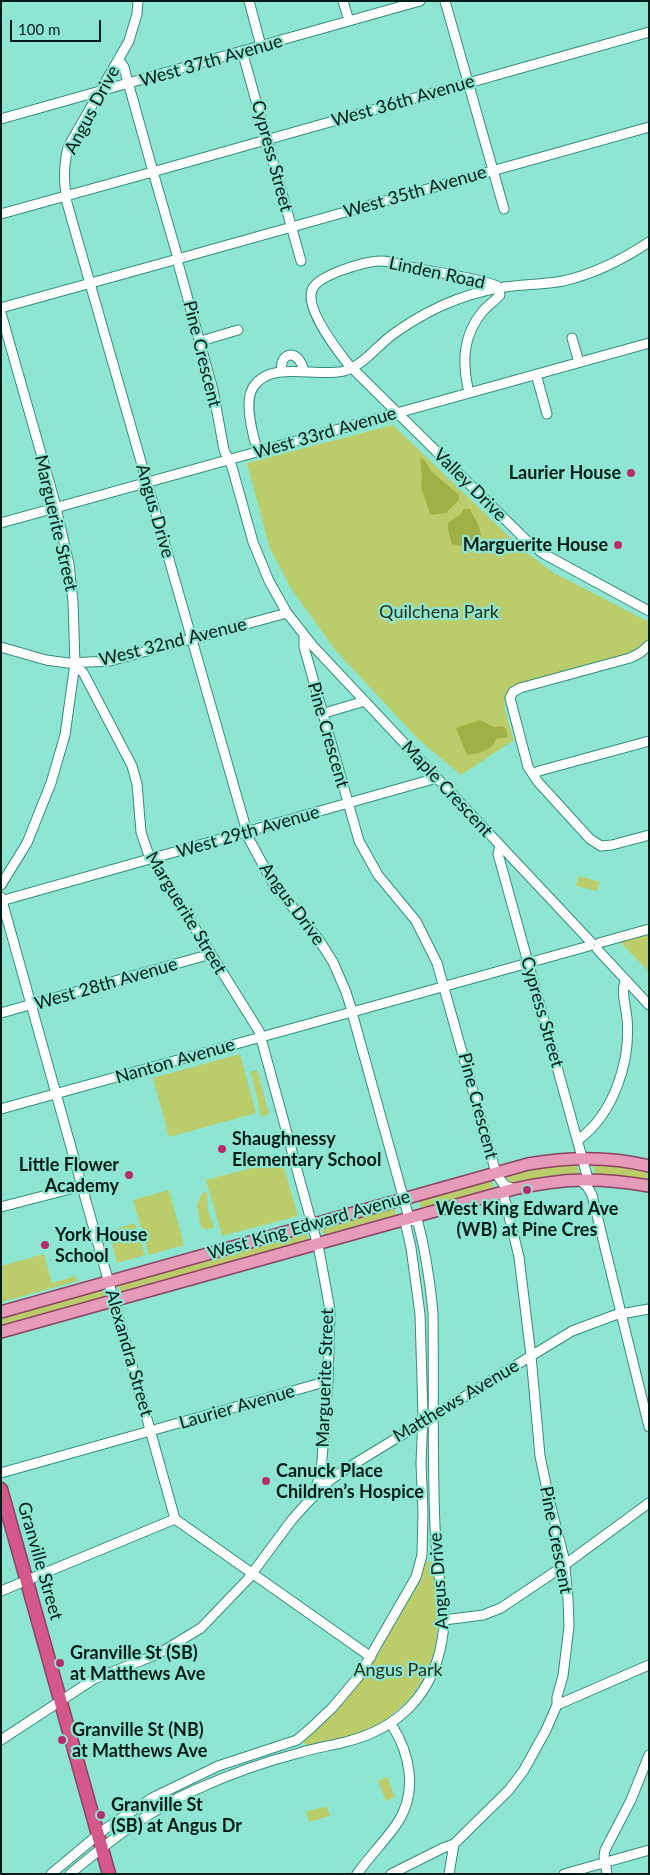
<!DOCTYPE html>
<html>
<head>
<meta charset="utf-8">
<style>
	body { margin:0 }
	#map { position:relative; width:650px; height:1875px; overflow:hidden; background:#8ee6d2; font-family:Lato,sans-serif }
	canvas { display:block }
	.frame { position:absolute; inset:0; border:2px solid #021d17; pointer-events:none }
	.scale { position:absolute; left:10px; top:20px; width:91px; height:22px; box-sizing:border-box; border:2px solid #021d17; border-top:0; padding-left:6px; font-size:15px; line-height:18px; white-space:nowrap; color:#021d17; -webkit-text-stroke:4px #8ee6d2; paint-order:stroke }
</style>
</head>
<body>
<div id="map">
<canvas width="650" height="1875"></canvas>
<div class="frame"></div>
<div class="scale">100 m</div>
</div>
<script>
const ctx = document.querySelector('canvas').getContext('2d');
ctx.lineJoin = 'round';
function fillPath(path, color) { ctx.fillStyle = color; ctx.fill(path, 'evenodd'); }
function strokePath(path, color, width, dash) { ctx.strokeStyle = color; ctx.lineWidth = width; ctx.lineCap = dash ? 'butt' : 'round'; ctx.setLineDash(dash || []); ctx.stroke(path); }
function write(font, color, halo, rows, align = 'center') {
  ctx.font = font + ' Lato,sans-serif'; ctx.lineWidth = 4.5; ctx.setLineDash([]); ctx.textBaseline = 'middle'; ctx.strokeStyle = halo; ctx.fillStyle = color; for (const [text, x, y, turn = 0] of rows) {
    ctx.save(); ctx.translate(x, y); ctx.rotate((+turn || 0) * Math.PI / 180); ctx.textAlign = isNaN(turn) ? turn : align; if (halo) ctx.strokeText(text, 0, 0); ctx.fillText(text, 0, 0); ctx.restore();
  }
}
fillPath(new Path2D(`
	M393 425 523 550 554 573 649 622V638C641 647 632 651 622 656L523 683C493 692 508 718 514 740L461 775 418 739 336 651 292 590 270 549 247 463Z
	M579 876 600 882 597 891 576 886Z
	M649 934V972L620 942Z
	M240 1054 256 1113 169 1137 153 1078Z
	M257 1070 269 1114 261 1117 258 1101 250 1072Z
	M282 1160 298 1216 222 1236 206 1180Z
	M576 1162 580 1176 511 1186 505 1174 520 1170Z
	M592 1162 649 1169V1183L596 1176Z
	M491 1178 494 1191 422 1212 418 1198Z
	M169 1190 184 1245 149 1255 133 1200Z
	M203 1192 207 1193 208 1210 214 1227 207 1230 201 1227 197 1205Z
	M394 1205 397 1219 325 1239 321 1225Z
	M135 1223 145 1255 117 1263 109 1231Z
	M306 1230 310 1243 121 1296 118 1283Z
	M44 1254 52 1283 76 1276 77 1281 1 1302V1266Z
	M103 1287 106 1300 1 1329V1318Z
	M432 1561C434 1587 440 1616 436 1641 430 1682 401 1716 363 1732 345 1739 326 1742 308 1746L304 1743 306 1738 337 1710 366 1672 421 1580 425 1562Z
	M387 1777 395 1797 386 1801 378 1781Z
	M327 1806 330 1816 309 1822 306 1812Z`), '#bbcc6a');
fillPath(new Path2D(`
	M420 458 424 460 432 472 459 495V500L446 513 432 515 430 513 421 488 422 476Z
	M464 509H470C475 521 480 523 481 536 474 543 461 548 452 544L448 529V523L460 515Z
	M480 720 494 727 501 726 506 729 508 737 496 739C492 751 480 753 468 755L465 751 456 728Z`), '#9fb044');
const minor = new Path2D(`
	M138 1 137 14 129 41 68 147C63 169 64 182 67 203L249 839 273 883 319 940 333 962 346 992 351 1008
	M249 1 261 46
	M343 1 349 21
	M445 1 504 209
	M242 51 301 261
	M119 60 124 67 126 75 152 168
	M1 119 420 1
	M156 171 649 32
	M154 175 177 255
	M1 214 149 173
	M181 258 649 127
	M178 263 213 390 224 450 232 467 253 542 269 581 287 613 313 646 591 942
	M1 308 174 260
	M1 313 54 499 69 564 73 602 75 663 84 674 132 766 137 784 141 832 148 853 259 1031 319 1250 330 1310 328 1381 321 1473 317 1484 319 1489
	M572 338 579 362
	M201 341 238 330
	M282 372C278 352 299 347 304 372
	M536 374 547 414
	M469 393C462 363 462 336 483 311 488 305 495 301 500 295L497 286C474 277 439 273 414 268 404 266 391 261 381 261 366 261 317 275 312 290 305 309 337 350 348 364L528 542 544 554 649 611
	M258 452C253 436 243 400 254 386 272 360 318 378 344 371 364 365 376 347 392 335 407 324 424 314 441 306 459 298 480 291 499 288 520 284 542 285 563 281 594 274 622 260 649 242
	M1 523 649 343
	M304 636V647L359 841 378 875 416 921 437 963 496 1173 504 1185 514 1189
	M649 645 640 653 630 658 520 688 513 692 510 698 528 767 538 782 590 839 601 846 612 845 649 835
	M1 647 46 660 68 663 110 661 287 613
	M321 714 365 701
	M533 775 539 771 649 741
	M500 846 498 854 588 1179
	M1 885 27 843 51 783 65 735 75 663
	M1 897 175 1519 371 1657
	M1 901 437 778
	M599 943 649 929
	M597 949 649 1005
	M356 1011 589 946
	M1 1013 211 954
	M1 1109 348 1013
	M578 1140C614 1114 631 1061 627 1018 626 1007 620 989 626 980
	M579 1180 587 1186 592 1195 649 1427
	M1 1207 82 1186
	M1 1473 328 1381
	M1 1591 175 1519
	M444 1620 483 1615 501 1608 559 1569 649 1503
	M557 1705 649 1665
	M1 1740 94 1679 158 1654 201 1628 248 1579 291 1521 306 1504 330 1480 346 1469 572 1331 615 1315 649 1309
	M51 1874 105 1829 152 1798 218 1766 297 1740 311 1728 333 1707 359 1676 416 1577 422 1555 423 1513 421 1463 423 1415 420 1314 411 1248 406 1226 409 1218 353 1016
	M70 1874C108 1842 149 1810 195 1790 228 1775 263 1762 299 1753 314 1748 330 1746 345 1742 398 1729 433 1695 442 1640 446 1622 442 1604 440 1585 438 1566 436 1546 435 1526 432 1455 434 1384 433 1313 430 1282 426 1253 418 1223L409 1218
	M357 1874C369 1857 384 1842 396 1825 418 1794 411 1754 391 1724
	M391 1874 443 1848 454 1844 509 1790 524 1770 546 1730 557 1705V1697L563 1676 569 1626 568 1599 564 1558 549 1499 540 1456 531 1356 519 1257 503 1192
	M449 1874 454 1844
	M564 1874 649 1850
	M607 1874 604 1856 605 1850 631 1800 649 1755`);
const major = new Path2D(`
	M1 1312 528 1164C568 1157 609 1156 649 1166
	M1 1332 514 1189C564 1178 598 1177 649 1186`);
const highway = new Path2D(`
	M1 1489 109 1874`);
strokePath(minor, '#328d7b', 11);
strokePath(major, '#8b4362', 14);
strokePath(highway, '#8b4362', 15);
strokePath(minor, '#fff', 9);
strokePath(major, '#e69bb9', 11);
strokePath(highway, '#d5588b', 12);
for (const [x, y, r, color] of [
	[631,473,5,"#b62d6c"],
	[618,545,5,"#b62d6c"],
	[222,1149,5,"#b62d6c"],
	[129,1175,5,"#b62d6c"],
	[527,1190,5,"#b62d6c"],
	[45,1245,5,"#b62d6c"],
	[266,1481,5,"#b62d6c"],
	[60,1663,5,"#b62d6c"],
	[62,1740,5,"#b62d6c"],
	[101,1815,5,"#b62d6c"]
]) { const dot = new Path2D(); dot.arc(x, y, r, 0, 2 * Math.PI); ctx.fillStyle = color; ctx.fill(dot); strokePath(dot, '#8ee6d2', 2); }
write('18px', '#021d17', '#8ee6d2', [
	["West 37th Avenue",211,61,-16],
	["West 36th Avenue",403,101,-16],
	["Angus Drive",92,110,-62],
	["Cypress Street",272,156,75],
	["West 35th Avenue",415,192,-16],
	["Linden Road",437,273,12],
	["Pine Crescent",202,354,76],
	["West 33rd Avenue",325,433,-16],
	["Valley Drive",470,485,45],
	["Angus Drive",155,511,74],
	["Marguerite Street",56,523,77],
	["West 32nd Avenue",173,642,-14],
	["Pine Crescent",328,735,74],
	["Maple Crescent",447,789,47],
	["West 29th Avenue",248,832,-16],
	["Angus Drive",292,904,54],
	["Marguerite Street",186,913,59],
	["West 28th Avenue",106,984,-16],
	["Cypress Street",542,1012,74],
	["Nanton Avenue",175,1061,-16],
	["Pine Crescent",478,1106,75],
	["West King Edward Avenue",309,1225,-16],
	["Alexandra Street",129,1353,74],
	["Marguerite Street",325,1378,-88],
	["Matthews Avenue",456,1401,-31],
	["Laurier Avenue",237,1407,-16],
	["Pine Crescent",556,1540,79],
	["Granville Street",40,1561,74],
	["Angus Drive",439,1581,-94]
]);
write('bold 18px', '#021d17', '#8ee6d2', [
	["Laurier House",621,473,"right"],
	["Marguerite House",608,545,"right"],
	["Shaughnessy",232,1139],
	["Elementary School",232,1160],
	["Little Flower",119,1165,"right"],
	["Academy",119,1186,"right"],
	["West King Edward Ave",527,1209,"center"],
	["(WB) at Pine Cres",527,1230,"center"],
	["York House",55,1235],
	["School",55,1256],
	["Canuck Place",276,1471],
	["Children’s Hospice",276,1492],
	["Granville St (SB)",70,1653],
	["at Matthews Ave",70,1674],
	["Granville St (NB)",72,1730],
	["at Matthews Ave",72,1751],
	["Granville St",111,1805],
	["(SB) at Angus Dr",111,1826]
], 'left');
write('18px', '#2b3018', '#8ee6d2', [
	["Quilchena Park",439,612],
	["Angus Park",398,1670]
]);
</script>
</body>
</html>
